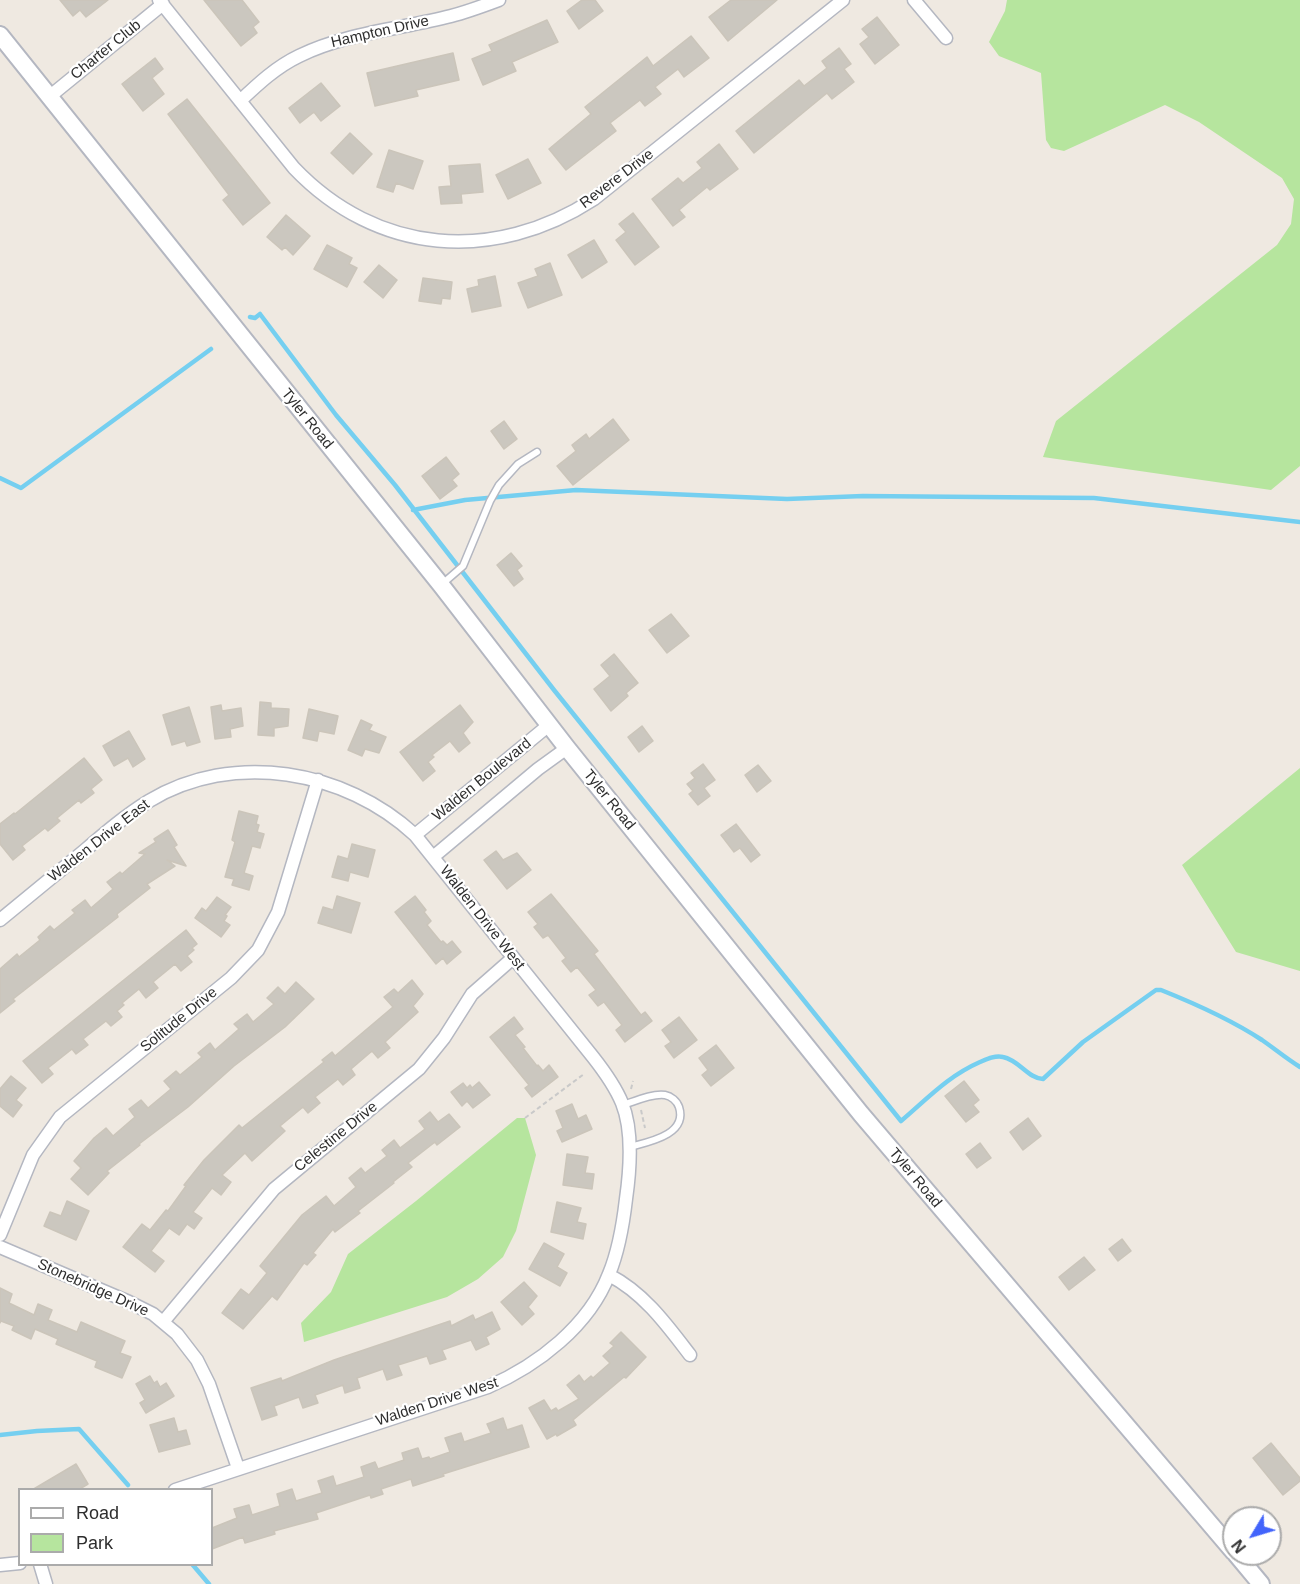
<!DOCTYPE html>
<html>
<head>
<meta charset="utf-8">
<style>
	body { margin:0 }
	#map { position:relative; width:1300px; height:1584px; overflow:hidden; background:#efe9e1; font-family:Helvetica,sans-serif }
	canvas { display:block }
	.legend { position:absolute; left:18px; top:1488px; width:195px; height:78px; box-sizing:border-box; background:#fff; border:2px solid #ababab; margin:0; padding:8px 10px; list-style:none; font-size:18px; color:#2e2e2e }
	.legend li { display:flex; align-items:center; gap:12px; height:30px }
	.legend b { width:30px; border:2px solid #ababab }
	.north { position:absolute; left:1222px; top:1506px; width:60px; height:60px; box-sizing:border-box; background:#fff; border:2px solid #ababab; border-radius:50%; rotate:232deg; font-size:16px; font-weight:700; line-height:24px; text-align:center; color:#2e2e2e }
	.north::after { content:''; display:block; margin:auto; width:21px; height:27px; background:#4264fb; clip-path:polygon(50% 0,100% 100%,50% 72%,0 100%) }
</style>
</head>
<body>
<div id="map">
<canvas width="1300" height="1584"></canvas>
<ul class="legend">
<li><b style="height:8px;background:#fff"></b>Road</li>
<li><b style="height:16px;background:#b6e59e"></b>Park</li>
</ul>
<div class="north">N</div>
</div>
<script>
const ctx = document.querySelector('canvas').getContext('2d');
ctx.lineJoin = 'round';
function fillPath(path, color) { ctx.fillStyle = color; ctx.fill(path, 'evenodd'); }
function strokePath(path, color, width, dash) { ctx.strokeStyle = color; ctx.lineWidth = width; ctx.lineCap = dash ? 'butt' : 'round'; ctx.setLineDash(dash || []); ctx.stroke(path); }
function write(font, color, halo, rows, align = 'center') {
  ctx.font = font + ' Helvetica,sans-serif'; ctx.lineWidth = 4.5; ctx.setLineDash([]); ctx.textBaseline = 'middle'; ctx.strokeStyle = halo; ctx.fillStyle = color; for (const [text, x, y, turn = 0] of rows) {
    ctx.save(); ctx.translate(x, y); ctx.rotate((+turn || 0) * Math.PI / 180); ctx.textAlign = isNaN(turn) ? turn : align; if (halo) ctx.strokeText(text, 0, 0); ctx.fillText(text, 0, 0); ctx.restore();
  }
}
fillPath(new Path2D(`
	M1007 0H1300V466L1271 490 1043 457 1056 421 1277 245 1291 224 1294 199 1282 178 1199 122 1165 105 1064 151 1051 148 1046 140 1041 73 999 56 989 42 1005 11Z
	M1300 768V971L1236 952 1182 865Z
	M517 1118H525L536 1155 516 1231 503 1257 478 1279 447 1297 304 1342 301 1323 331 1292 348 1254 416 1201Z`), '#b6e59e');
strokePath(new Path2D(`
	M250 317 255 318 260 314 336 415 395 485 554 690 901 1121C927 1099 948 1076 980 1062 987 1059 995 1055 1003 1057 1019 1060 1029 1079 1043 1079L1083 1042 1156 990H1161C1196 1004 1230 1019 1262 1040 1275 1049 1287 1059 1300 1067
	M0 478 21 488 211 349
	M413 510 465 500 576 490 787 499 863 496 1094 498 1300 522
	M0 1435 37 1431 79 1429 128 1485
	M192 1564 209 1584`), '#75cff0', 4.5);
const building = new Path2D(`
	M60 0H108L86 17 80 10 73 16Z
	M204 0H242L259 22 253 27 257 33 241 46Z
	M582 0H595L603 11 579 29 567 11Z
	M731 0H777L728 41 709 17Z
	M877 17 899 45 875 64 860 44 869 37 862 29Z
	M547 20 558 42 512 62 516 71 483 85 472 59 492 51 489 45Z
	M691 36 709 58 684 77 678 69 655 87 661 94 645 106 640 100 610 123 616 131 566 170 549 149 591 114 585 107 647 57 653 66Z
	M839 48 851 64 844 69 854 82 832 99 827 93 754 153 736 131 799 80 804 86 827 68 822 61Z
	M453 53 459 80 416 90 418 96 375 106 367 73Z
	M155 58 163 69 152 78 164 94 143 111 122 84Z
	M321 83 340 106 321 121 314 112 300 123 289 108Z
	M187 99 270 203 243 225 223 200 229 195 168 114Z
	M350 133 372 154 353 174 331 153Z
	M719 144 738 169 710 190 707 187 679 210 685 217 673 226 652 199 678 178 683 183 702 168 697 162Z
	M389 150 423 161 413 189 396 183 393 192 377 187Z
	M528 159 541 183 508 199 496 175Z
	M480 164 483 192 461 194 462 203 441 204 439 187 451 186 449 166Z
	M633 213 659 247 635 265 616 240 626 232 619 224Z
	M286 215 310 236 293 255 285 247 282 250 267 237Z
	M594 240 607 262 582 278 568 255Z
	M327 245 352 258 349 264 357 268 347 287 314 269Z
	M550 263 562 295 528 308 518 283 538 276 535 269Z
	M379 265 397 280 383 298 364 282Z
	M495 276 501 306 472 312 467 289 479 286 478 280Z
	M423 278 452 282 450 299 442 298 441 304 419 301Z
	M613 419 629 440 573 485 557 466 576 451 572 445 586 434 589 439Z
	M504 421 517 439 504 449 491 431Z
	M446 457 459 474 452 480 457 486 440 499 422 476Z
	M511 553 522 566 517 570 523 579 514 586 497 565Z
	M671 614 689 636 667 653 649 630Z
	M614 654 638 683 626 693 628 696 611 711 594 689 610 676 601 665Z
	M260 702 271 703V708L289 709 288 726 274 728V736L258 735Z
	M221 705 222 711 241 708 243 726 230 729 231 737 215 739 211 707Z
	M460 705 473 722 463 733 470 743 459 752 450 741 432 755 434 757 428 762 435 771 423 781 400 752Z
	M189 707 200 742 187 746 185 741 172 745 163 715Z
	M309 709 338 716 334 734 319 731 317 741 303 738Z
	M361 720 372 725 369 730 386 737 379 753 365 749 362 756 348 750Z
	M642 726 653 741 639 752 628 737Z
	M129 731 145 759 133 767 128 758 114 766 103 746Z
	M84 758 102 780 91 789 94 793 81 803 79 800 57 818 60 821 48 831 45 828 22 846 25 850 13 860 0 844V824L14 813 15 814Z
	M703 764 715 780 704 788 710 796 698 805 689 794 693 791 687 784 695 778 691 773Z
	M758 765 771 781 757 792 745 775Z
	M239 811 258 816 256 824 259 825 257 832 264 834 260 848 252 846 244 873 253 876 249 890 232 885 234 879 225 877 235 842 232 840Z
	M736 824 760 855 751 862 740 848 734 852 721 835Z
	M168 830 177 845 174 847 186 866 167 860 175 866 147 884 150 888 117 914 118 917 13 999 15 1001 0 1013V969L17 954 19 957 40 940 38 937 50 926 54 930 75 913 72 910 85 900 91 908 113 889 107 882 120 872 122 874 145 854 139 853 156 842 154 839Z
	M352 844 375 850 368 877 350 872 348 881 332 877 338 856 348 859Z
	M496 851 503 860 517 853 531 870 507 889 484 860Z
	M551 894 598 951 594 954 641 1015 645 1012 652 1021 625 1042 616 1030 622 1025 604 1002 598 1006 589 995 596 990 577 967 571 972 562 961 566 958 548 935 543 938 534 927 538 924 528 912Z
	M337 896 360 903 351 933 318 923 323 907 333 910Z
	M415 896 426 910 424 912 431 921 427 925 441 942 443 941 447 945 452 941 461 952 447 964 443 958 436 964 395 912Z
	M217 897 231 907 225 915 227 916 224 921 230 925 221 937 195 918 202 908 206 911Z
	M186 930 197 944 192 948 194 950 187 956 192 962 181 971 175 964 153 982 158 988 146 998 139 989 122 1003 124 1005 117 1011 122 1017 111 1026 106 1021 83 1039 88 1045 76 1054 72 1049 48 1068 53 1074 42 1083 23 1061Z
	M412 980 423 994 413 1006 418 1012 385 1042 390 1048 378 1058 372 1051 351 1069 355 1075 343 1085 338 1079 315 1097 320 1103 308 1113 303 1107 280 1126 285 1131 252 1161 245 1153 222 1175 231 1182 221 1195 212 1188 193 1212 202 1218 194 1229 187 1224 179 1235 169 1228 151 1251 164 1261 155 1272 123 1247 142 1224 150 1230 166 1210 168 1211 186 1186 184 1185 204 1160 239 1125 242 1128 324 1062 322 1060 332 1052 335 1056 393 1007 384 997 394 989 398 993Z
	M296 982 314 999 285 1027 234 1066 188 1107 139 1144 140 1145 107 1171 109 1173 88 1195 71 1179 81 1168 74 1161 94 1138 106 1128 113 1136 135 1117 129 1109 141 1100 148 1108 171 1089 164 1081 176 1071 180 1075 202 1057 198 1053 210 1043 215 1050 239 1029 234 1024 247 1014 253 1022 274 1004 267 998 278 987 285 994Z
	M514 1017 523 1029 515 1035 525 1047 523 1048 537 1066 538 1065 543 1071 549 1065 558 1077 532 1097 525 1088 529 1085 490 1037Z
	M679 1017 697 1040 674 1058 665 1046 671 1042 662 1030Z
	M716 1045 734 1068 711 1086 702 1075 708 1070 699 1058Z
	M11 1076 26 1088 16 1100 22 1105 13 1117 0 1106V1089Z
	M964 1081 979 1100 973 1105 979 1112 966 1122 945 1096Z
	M479 1082 490 1095 473 1108 467 1101 462 1106 451 1092 463 1083 467 1088 470 1085 472 1088Z
	M572 1104 578 1119 586 1115 592 1129 562 1142 557 1131 563 1128 556 1111Z
	M430 1112 438 1122 449 1114 460 1127 437 1145 435 1142 408 1163 412 1167 393 1182 394 1183 358 1211 360 1213 335 1232 333 1229 313 1253 316 1255 307 1265 304 1263 277 1300 272 1296 243 1329 222 1313 241 1289 249 1295 267 1273 260 1266 302 1215 326 1196 334 1206 356 1187 349 1178 361 1168 365 1173 387 1156 382 1150 394 1140 400 1148 425 1129 419 1121Z
	M1028 1118 1041 1136 1023 1150 1010 1132Z
	M980 1143 991 1158 977 1168 966 1154Z
	M567 1154 588 1157 585 1173 594 1174 592 1189 563 1185Z
	M67 1201 89 1211 76 1240 44 1226 50 1212 61 1216Z
	M557 1202 581 1208 577 1222 586 1224 583 1239 551 1232Z
	M1122 1239 1131 1251 1118 1261 1109 1249Z
	M544 1243 564 1254 557 1267 567 1273 560 1286 529 1269Z
	M1084 1257 1095 1270 1069 1290 1059 1277Z
	M524 1282 537 1296 528 1307 534 1314 522 1325 501 1302Z
	M0 1288 12 1294 9 1303 34 1315 38 1304 52 1310 48 1320 77 1332 81 1322 125 1341 120 1353 131 1357 122 1378 95 1367 97 1361 56 1344 58 1339 35 1329 31 1339 12 1330 14 1326 1 1321 0 1323Z
	M492 1312 500 1329 486 1337 489 1344 476 1350 471 1340 442 1350 446 1359 430 1364 427 1356 398 1365 402 1375 387 1380 383 1369 357 1378 360 1388 345 1393 343 1385 315 1395 318 1403 303 1408 299 1397 274 1406 277 1415 262 1420 251 1388 281 1378 282 1381 334 1360 450 1321 451 1326 473 1315 475 1320Z
	M621 1332 646 1357 626 1378 624 1377 573 1420 576 1425 557 1436 556 1434 547 1439 529 1408 544 1400 551 1411 556 1408 558 1411 579 1399 567 1385 579 1375 584 1382 591 1376 593 1378 610 1363 603 1356 614 1346 610 1343Z
	M150 1376 154 1383 157 1381 160 1387 166 1383 174 1396 146 1413 140 1403 145 1400 136 1384Z
	M174 1418 178 1432 186 1430 190 1444 159 1452 150 1425Z
	M503 1418 507 1430 522 1425 529 1447 443 1474 444 1476 413 1486 411 1479 381 1489 383 1494 371 1498 370 1495 316 1513 318 1519 274 1531 275 1534 245 1543 243 1537 212 1549V1528L237 1518 234 1509 249 1505 252 1515 280 1506 277 1494 292 1489 296 1501 322 1493 318 1481 333 1476 336 1486 364 1477 361 1467 375 1462 378 1469 404 1460 402 1453 418 1448 422 1459 429 1457 430 1459 450 1452 445 1438 461 1433 464 1442 491 1433 487 1424Z
	M1271 1443 1300 1478V1481L1283 1495 1253 1458Z
	M76 1464 88 1484 78 1490H32Z`);
fillPath(building, '#cbc7bf');
strokePath(building, '#cbc5ba', 1.5);
const lane = new Path2D(`
	M441 585 463 566 490 501 499 485 518 464 537 452
	M623 1105C635 1101 653 1093 665 1095 671 1096 677 1101 679 1107 688 1135 648 1142 630 1147`);
const street = new Path2D(`
	M159 0 294 168C377 255 494 264 594 199L843 0
	M914 0 946 38
	M49 97 163 4
	M240 101C258 84 276 67 299 56 346 33 400 29 451 16 467 12 483 6 499 0
	M415 835 549 725
	M433 857 538 769 567 748
	M0 920C28 897 56 874 84 851 105 833 126 815 149 801 233 750 345 770 415 835L593 1057C604 1071 615 1086 622 1103 633 1130 630 1171 626 1199 623 1225 619 1250 609 1274 589 1326 538 1365 488 1387L175 1490
	M0 1235 33 1155 60 1117 231 978 258 950 278 912 318 780
	M0 1247 129 1302 153 1314 177 1334 197 1360 209 1384 238 1468
	M609 1275C644 1293 667 1325 690 1355
	M163 1322 274 1189 419 1069 444 1038 472 994 513 958
	M40 1564 46 1584
	M0 1565 20 1563`);
const secondary = new Path2D(`
	M0 35 441 585 567 748 861 1114 1234 1552
	M1236 1554 1261 1584`);
strokePath(lane, '#b4b7c1', 9);
strokePath(street, '#b4b7c1', 15);
strokePath(secondary, '#b4b7c1', 20);
strokePath(new Path2D(`
	M631 1089 633 1081
	M641 1110 645 1128
	M525 1118 584 1074`), '#c9c9c9', 2, [4.5, 3]);
strokePath(lane, '#fff', 6);
strokePath(street, '#fff', 12);
strokePath(secondary, '#fff', 16);
write('15px', '#2e2e2e', '#fff', [
	["Hampton Drive",380,32,-13],
	["Charter Club",106,50,-39],
	["Revere Drive",617,179,-37],
	["Tyler Road",307,419,51],
	["Walden Boulevard",482,780,-39],
	["Tyler Road",609,800,51],
	["Walden Drive East",99,841,-38],
	["Walden Drive West",482,918,52],
	["Solitude Drive",179,1020,-39],
	["Celestine Drive",336,1137,-39],
	["Tyler Road",915,1178,50],
	["Stonebridge Drive",93,1288,24],
	["Walden Drive West",437,1402,-18]
]);
</script>
</body>
</html>
